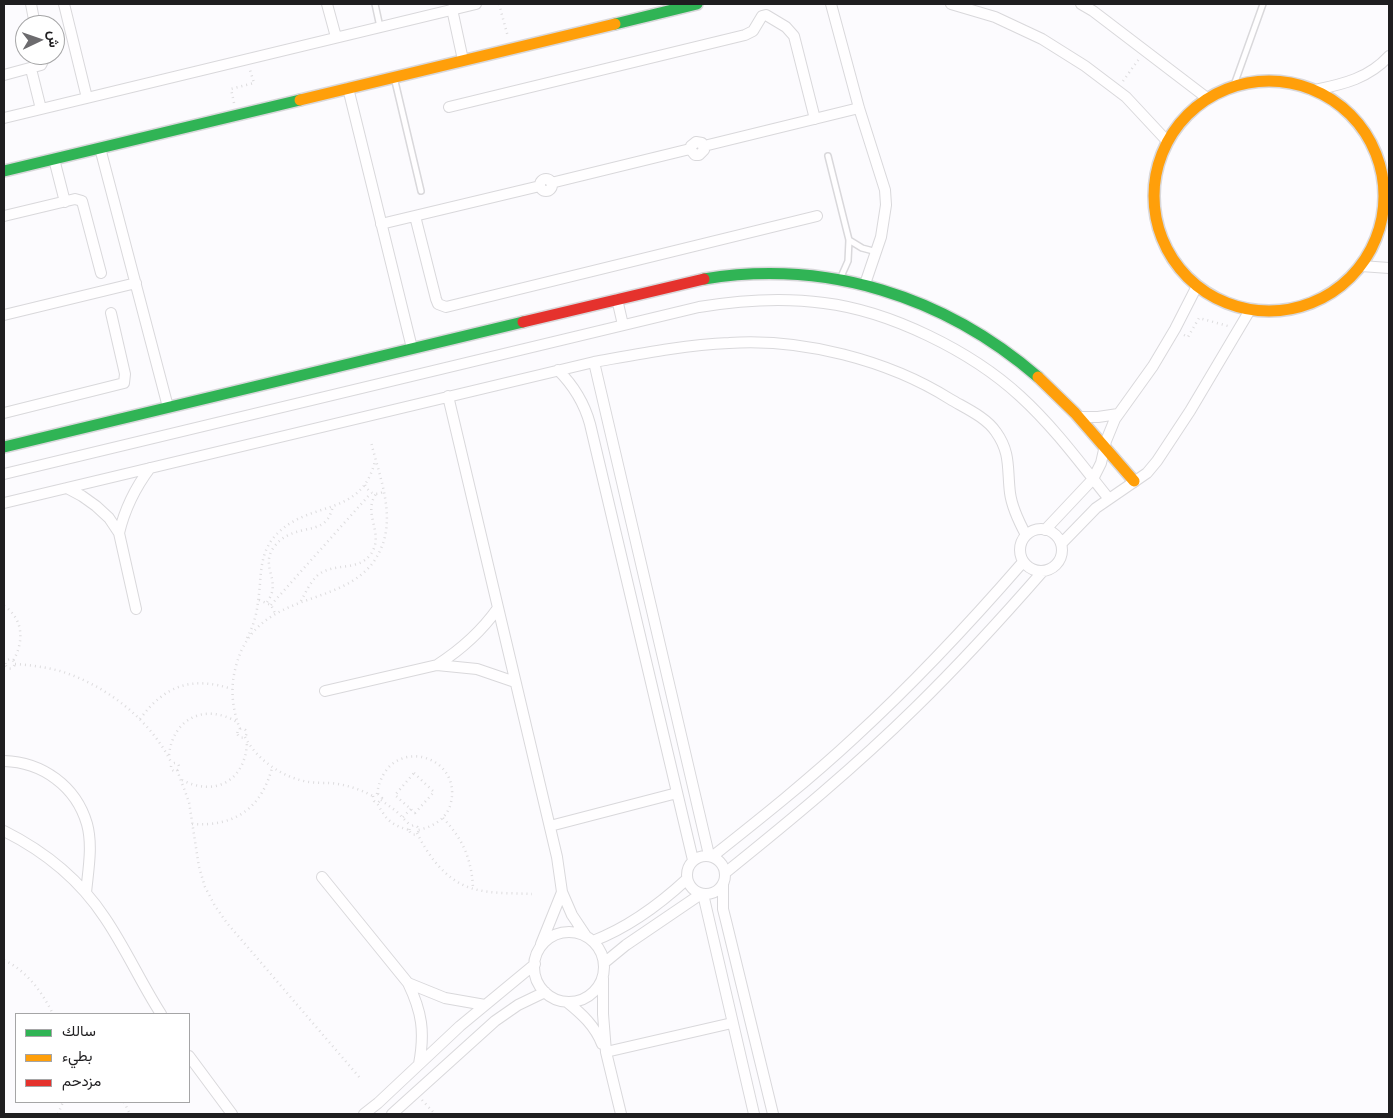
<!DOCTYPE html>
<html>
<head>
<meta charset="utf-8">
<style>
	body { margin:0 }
	#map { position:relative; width:1393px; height:1118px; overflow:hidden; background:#fcfbfe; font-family:"Roboto Serif",Vazirmatn,serif }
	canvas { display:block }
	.frame { position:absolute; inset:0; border:5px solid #1f1e20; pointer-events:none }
	.legend { position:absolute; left:15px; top:1013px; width:175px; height:90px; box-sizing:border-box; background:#fff; border:1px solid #a5a5a6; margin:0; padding:6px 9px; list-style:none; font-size:15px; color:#1f1e20 }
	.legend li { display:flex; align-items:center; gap:10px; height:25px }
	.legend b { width:25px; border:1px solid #a5a5a6 }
	.north { position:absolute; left:15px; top:15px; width:50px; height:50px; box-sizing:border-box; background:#fff; border:1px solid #a5a5a6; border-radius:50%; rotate:87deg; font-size:14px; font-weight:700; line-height:20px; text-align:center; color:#1f1e20 }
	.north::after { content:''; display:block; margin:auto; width:18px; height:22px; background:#6c6b6e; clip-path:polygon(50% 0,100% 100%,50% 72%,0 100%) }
</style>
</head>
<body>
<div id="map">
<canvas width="1393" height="1118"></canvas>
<div class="frame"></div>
<ul class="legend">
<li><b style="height:6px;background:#30b455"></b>سالك</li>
<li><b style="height:6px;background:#ff9f0a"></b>بطيء</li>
<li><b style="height:6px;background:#e5322d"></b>مزدحم</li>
</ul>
<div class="north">ش</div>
</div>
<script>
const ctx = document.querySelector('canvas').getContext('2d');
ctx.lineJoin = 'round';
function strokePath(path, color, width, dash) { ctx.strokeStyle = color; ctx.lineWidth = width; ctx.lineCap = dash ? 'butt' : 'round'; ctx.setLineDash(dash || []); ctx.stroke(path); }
const lane = new Path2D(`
	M375 4 380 27
	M394 77 421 191
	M1234 85 1263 4
	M828 156 849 240 848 261 840 279
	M849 240 862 248 877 252`);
const street = new Path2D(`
	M31 4 35 25
	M64 4 87 98
	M327 4 336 37
	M831 4 859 108 885 190 886 205 881 237 865 284
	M951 4 995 17 1042 39 1085 66 1126 97 1167 141
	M1081 4 1093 11 1207 98
	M452 9 463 60
	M31 69 41 109
	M4 75 41 65 43 61 42 55
	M348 88 412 348
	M1315 90C1344 84 1369 78 1389 56
	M449 107 745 35 753 31 762 16 766 15 786 27 794 36 815 119
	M4 118 476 4
	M704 146 859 108
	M100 148 168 407
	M54 159 65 202
	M540 185a6 6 0 1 1 12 0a6 6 0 1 1-12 0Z
	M551 183 690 149 691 146 696 142 702 143 704 150 699 155H695L690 149
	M4 216 75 199 82 201 101 273
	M415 216 436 299 438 304 446 307 817 216
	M381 224 540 186
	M1361 266 1389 268
	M617 299 623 325
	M4 315 136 283
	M594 362 709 855
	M558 370C574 386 584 402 590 424L693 860
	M448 396 557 857 562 892 572 915 586 936
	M4 413 124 383 125 374 111 313
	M1079 417H1098L1118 414
	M4 474 699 307C741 300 782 297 824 303 890 311 971 351 1020 396 1054 427 1081 464 1109 499
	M67 488 82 496 96 506 109 518 119 533 136 609
	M4 503 594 362C639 354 684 345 729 343 802 338 888 360 950 399 965 408 986 417 996 432 1011 453 1007 469 1010 493 1012 508 1019 522 1026 535
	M1020 550a21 21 0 1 1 42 0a21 21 0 1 1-42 0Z
	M1045 530 1093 479 1101 463 1106 441 1115 419 1153 366 1175 329 1197 286
	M119 533C125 508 135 488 150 468
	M1061 544 1096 508 1147 473 1157 461 1190 411 1250 310
	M437 665C462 649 481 632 498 608
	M325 691 437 665 477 669 515 682
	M4 761C42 762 76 786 87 824 93 846 88 871 86 893
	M550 826 677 793
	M4 831C44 851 80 880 105 918 126 949 141 983 161 1014
	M687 875a19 19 0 1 1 38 0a19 19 0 1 1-38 0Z
	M713 856C761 818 810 779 855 737 915 682 970 623 1023 562
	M725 873C791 820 855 767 915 708 960 664 1002 618 1043 571
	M322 877 408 983C422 1012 425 1032 419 1064
	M723 884V909L726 921 773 1114
	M703 894 754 1114
	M534 967a35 35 0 1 1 70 0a35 35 0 1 1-70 0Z
	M593 941C627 928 660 904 687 879
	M541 944 562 892
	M604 963 626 945 701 894
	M603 978V1014L606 1052 621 1114
	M408 983 445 998 485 1005
	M567 1002C582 1014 595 1026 602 1044
	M606 1052 732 1023
	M189 1056 232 1114
	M364 1114 378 1103 460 1026 535 964
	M392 1114 495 1021 518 1005 545 992`);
const fast = new Path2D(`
	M615 24 697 4
	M4 171 300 100
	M704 279C827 259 944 296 1038 377
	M4 447 523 322`);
const slow = new Path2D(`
	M1154 196a115 115 0 1 1 230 0a115 115 0 1 1-230 0Z
	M300 100 615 24
	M1038 377 1075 413 1134 481`);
const jam = new Path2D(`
	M523 322 704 279`);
strokePath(lane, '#d9d8db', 8);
strokePath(street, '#d9d8db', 12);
strokePath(fast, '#d9d8db', 14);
strokePath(slow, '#d9d8db', 14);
strokePath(jam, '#d9d8db', 14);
strokePath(new Path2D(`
	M499 4 508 37
	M1123 81 1139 59
	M234 103 231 89 254 83 250 70
	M1184 335 1188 337 1199 318 1228 326
	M365 485C369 493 375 496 383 492
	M259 600 271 605 275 613
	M301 601C306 592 310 582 318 575 334 562 358 572 371 554 385 533 362 514 376 494
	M267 602C283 581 259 567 274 547 289 526 315 533 326 521 330 517 331 512 333 507
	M271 605 371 493
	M4 606C24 619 24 642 13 661
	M247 638C253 627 257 614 258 601 262 578 258 555 275 536 308 499 361 519 375 461
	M5.5 664a4.5 4.5 0 1 1 9 0a4.5 4.5 0 1 1-9 0Z
	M15 664C30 665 45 667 60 671 106 685 151 720 172 764
	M140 719C165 685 192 676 232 689
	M237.5 733a4.5 4.5 0 1 1 9 0a4.5 4.5 0 1 1-9 0Z
	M240 729C232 709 230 687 236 666 258 582 356 614 382 546 395 513 379 475 371 442
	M245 737C257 760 283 778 309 782 316 783 323 783 329 783 345 784 359 789 373 796
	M169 755C173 718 205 703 237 722
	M171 767a4 4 0 1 1 8 0a4 4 0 1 1-8 0Z
	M177 770 189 802 199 867 205 887 215 906 227 923 360 1078
	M414 773 434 792 415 813 395 795Z
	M182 780C215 797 245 781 247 743
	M377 794C386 732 466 754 450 806 445 820 432 827 418 830
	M378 794 382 798 378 803
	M373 796 374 801C379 804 379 808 383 813 389 823 398 827 409 830
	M381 800 396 811 411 826
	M403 817 411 809
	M443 818C463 839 472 860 473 889
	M192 824C234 827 261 809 272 768
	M409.5 830a4.5 4.5 0 1 1 9 0a4.5 4.5 0 1 1-9 0Z
	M417 833C429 857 447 882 474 889 492 894 513 893 532 894
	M4 960C27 971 42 992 53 1014
	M422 1100 435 1114
	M124 1102 130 1114
	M58 1114 63 1102`), '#dddcde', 2.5, [1, 4]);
strokePath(lane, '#fffeff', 5);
strokePath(street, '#fffeff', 10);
strokePath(fast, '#30b455', 11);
strokePath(slow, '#ff9f0a', 11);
strokePath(jam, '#e5322d', 11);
</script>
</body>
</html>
